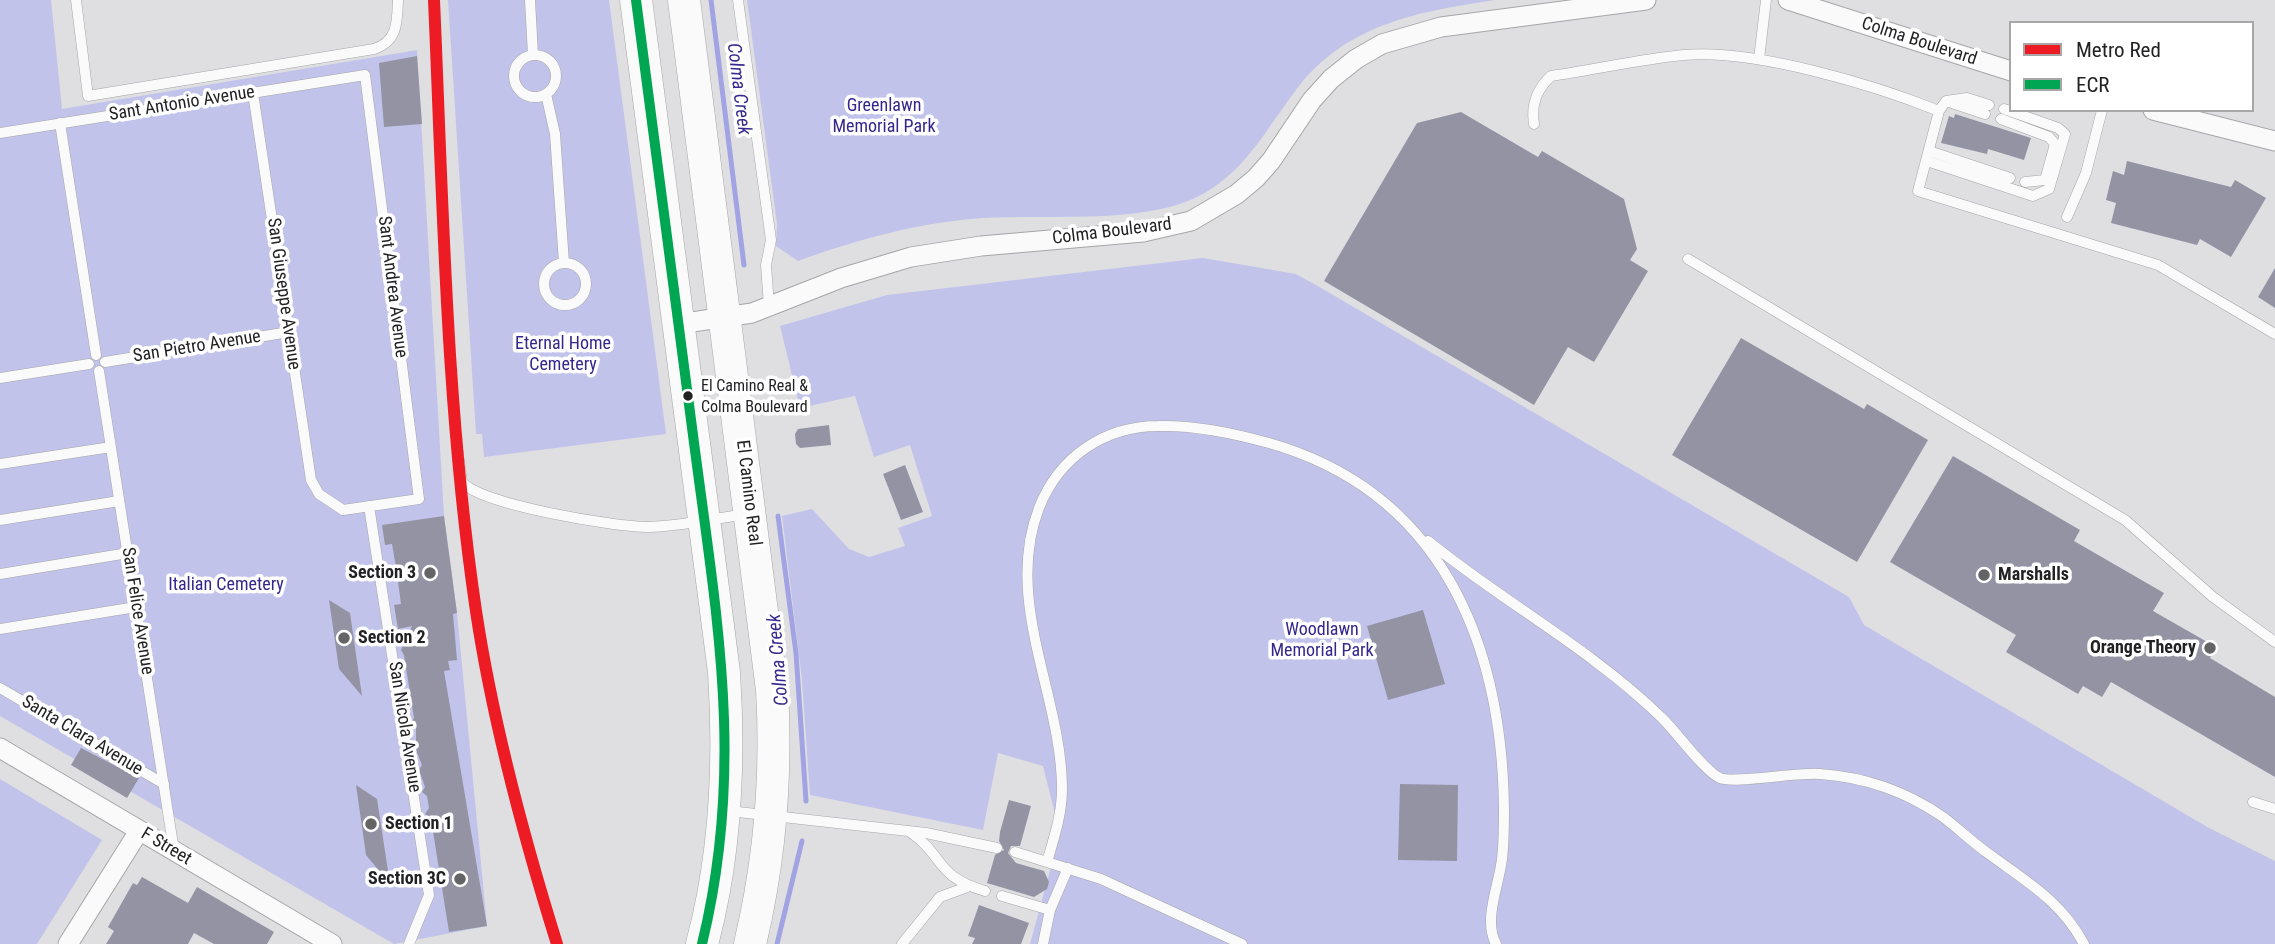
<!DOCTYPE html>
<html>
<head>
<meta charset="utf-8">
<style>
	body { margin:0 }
	#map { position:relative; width:2275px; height:944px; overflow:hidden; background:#dfdfe2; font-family:"Roboto Condensed",sans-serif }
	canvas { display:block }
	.legend { position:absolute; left:2009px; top:21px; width:245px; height:91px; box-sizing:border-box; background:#fff; border:2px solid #a7a7a7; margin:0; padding:9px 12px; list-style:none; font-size:21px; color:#222224 }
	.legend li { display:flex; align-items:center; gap:14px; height:35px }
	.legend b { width:35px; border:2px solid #a7a7a7 }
</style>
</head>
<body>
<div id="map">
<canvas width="2275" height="944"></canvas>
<ul class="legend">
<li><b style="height:9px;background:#ed1c24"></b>Metro Red</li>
<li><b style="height:9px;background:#00a651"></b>ECR</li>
</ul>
</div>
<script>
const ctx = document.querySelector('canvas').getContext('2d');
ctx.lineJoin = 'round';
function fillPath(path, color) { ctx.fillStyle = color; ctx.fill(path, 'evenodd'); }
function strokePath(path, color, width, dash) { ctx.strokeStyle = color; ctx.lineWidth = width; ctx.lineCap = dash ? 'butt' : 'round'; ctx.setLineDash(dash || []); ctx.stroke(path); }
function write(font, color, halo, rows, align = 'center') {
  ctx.font = font + ' "Roboto Condensed",sans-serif'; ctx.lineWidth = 7; ctx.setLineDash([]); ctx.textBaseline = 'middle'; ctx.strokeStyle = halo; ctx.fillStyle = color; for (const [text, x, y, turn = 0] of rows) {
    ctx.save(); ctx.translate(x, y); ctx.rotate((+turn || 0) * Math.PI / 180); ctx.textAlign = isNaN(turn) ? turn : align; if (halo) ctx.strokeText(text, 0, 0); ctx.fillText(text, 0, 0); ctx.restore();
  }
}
fillPath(new Path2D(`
	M0 0H51L62 109 417 50 444 516 457 613 487 926 394 944 0 716Z
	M448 0H609L666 434 484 457 482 434H476Z
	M747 0H1496C1420 11 1345 24 1296 90 1266 129 1247 170 1201 195 1146 225 1047 214 983 218 920 222 856 240 798 261L776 246 777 224Z
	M1203 258 1296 274 1316 285 1849 597 1864 625 2209 828 2275 861V944H1030L1060 834 1043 766 998 753 983 830 810 795 802 680 782 516 812 509 849 549 869 557 905 546 898 528 932 516 910 445 874 457 855 396 800 408 780 326 887 295Z
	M0 779 102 840 37 944H0Z`), '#c1c3eb');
strokePath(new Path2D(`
	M711 0 744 265
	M778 516 796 653 806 801
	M777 944 802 841`), '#a1a3e2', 5);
fillPath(new Path2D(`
	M417 56 422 124 384 127 379 63Z
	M1461 112 1538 157 1542 151 1624 199 1637 249 1630 260 1648 271 1594 362 1568 347 1534 405 1324 281 1417 123Z
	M1955 114 2031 138 2024 160 1988 149 1987 154 1941 143 1949 116 1954 118Z
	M2127 161 2231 187 2235 180 2266 198 2231 257 2200 239 2197 245 2111 223 2116 203 2106 200 2113 171 2124 175Z
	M2275 268V308L2258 297Z
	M1741 338 1864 409 1867 404 1928 440 1857 562 1672 455Z
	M829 425 831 445 800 448 796 444 795 434 798 429Z
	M1953 456 2080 530 2074 541 2164 593 2153 611 2216 647 2210 658 2275 697V777L2111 682 2102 697 2083 686 2078 694 2006 652 2016 635 1890 562Z
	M905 465 923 512 901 520 883 474Z
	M444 516 457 613 453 614 457 660 448 661 450 670 444 671 487 926 449 932 431 819 425 814 429 808 427 796 422 792 425 787 419 770 422 765 416 750V726L411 723 414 718 404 655 401 650 412 626 398 629 394 605 401 604 396 567 392 544 385 545 382 525Z
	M329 600 350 613 362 696 339 669Z
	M1423 610 1445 684 1388 700 1367 626Z
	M81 748 139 778 127 798 71 765Z
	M1400 784 1458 785 1457 861 1398 860Z
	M356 785 377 799 390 884 366 855Z
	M1009 800 1031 806 1020 846H1011L1008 853 1016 863 1044 871 1049 882 1047 889 1034 897 987 883 995 855 1004 850 999 841 1000 832Z
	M142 877 188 903 197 887 274 932 267 944H214L194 933 188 944H106L114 931 108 927 133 883 137 885Z
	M979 905 1029 923 1021 944H972L975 938 968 936Z`), '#9493a4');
const lane = new Path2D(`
	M76 0 88 96 374 49C398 41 397 22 398 0
	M530 0 533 55
	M738 0 771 240 766 265 769 306
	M514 76a21 21 0 1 1 42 0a21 21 0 1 1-42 0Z
	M1759 59 1766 0
	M546 94 555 134 564 263
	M1946 101 1985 114
	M1939 111 1946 101 1967 98 1989 105
	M2001 119 2049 137 2055 144 2045 180 2025 182
	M60 123 96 355
	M1534 124C1531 105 1536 90 1551 76 1595 70 1639 59 1684 55 1754 49 1872 84 1939 111L1918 191 2158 265 2275 334
	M0 133 365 75 419 499 343 510 319 494 311 480 253 93
	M1929 151 2010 178
	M1927 161 2033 196 2049 189 2065 134 2058 128 2004 109
	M2067 217 2086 173 2102 110
	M1688 259 2125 520 2213 597 2275 642
	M544 284a21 21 0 1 1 42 0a21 21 0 1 1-42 0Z
	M105 362 289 332
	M99 371 174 851
	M0 378 89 364
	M457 446 462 482C481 505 616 527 649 527 681 526 714 519 745 514
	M0 464 111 447
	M369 506 429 895 409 944
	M0 520 119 501
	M1428 541C1503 602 1591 649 1661 717 1675 730 1705 772 1720 778 1734 784 1796 772 1820 774 1864 777 1907 792 1943 817 1959 829 1973 843 1989 854 2027 882 2061 901 2084 944
	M0 574 128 553
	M0 629 136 607
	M0 688 164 784
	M2253 802 2275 809
	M729 811 926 833 997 848
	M910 832C945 856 934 876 985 891
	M1015 852 1101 879 1242 944
	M1047 862C1054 838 1062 814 1062 789 1062 696 1003 601 1039 508 1059 457 1104 426 1159 426 1196 425 1233 433 1269 443 1441 492 1502 642 1504 809 1504 826 1504 843 1502 859 1499 885 1483 920 1496 944
	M1002 896 1050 910
	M902 944 940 897 967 887
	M1043 944 1050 910 1068 868`);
const street = new Path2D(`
	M1788 0 2011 71
	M2153 110 2275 141
	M679 324 752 313 841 278 911 257 981 246 1143 232 1191 221 1237 194 1256 178 1271 161 1312 100 1331 79 1356 59 1382 44 1441 27 1646 0
	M0 748 332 944
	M68 944 139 831`);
const primary = new Path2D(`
	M636 0 724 672C730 764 726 855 702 944
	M684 0 772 690C777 776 770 860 750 944`);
strokePath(lane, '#a6a6a8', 11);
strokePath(street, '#a6a6a8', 21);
strokePath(primary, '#a6a6a8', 33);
strokePath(lane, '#fafafb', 10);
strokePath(street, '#fafafb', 19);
strokePath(primary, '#fafafb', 32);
strokePath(new Path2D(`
	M636 0C655 145 674 290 693 435 716 614 746 764 702 944`), '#00a651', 10);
strokePath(new Path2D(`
	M434 0C443 204 446 409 476 611 493 724 523 835 557 944`), '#ed1c24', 12);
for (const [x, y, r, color] of [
	[688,396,6,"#222224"],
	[430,573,7,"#646466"],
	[1984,575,7,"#646466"],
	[344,638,7,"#646466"],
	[2210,648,7,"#646466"],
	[371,824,7,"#646466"],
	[460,879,7,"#646466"]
]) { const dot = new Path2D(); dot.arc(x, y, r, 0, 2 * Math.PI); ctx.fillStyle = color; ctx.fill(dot); strokePath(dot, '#fff', 2.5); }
write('16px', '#222224', '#fff', [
	["El Camino Real &",701,387],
	["Colma Boulevard",701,408]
], 'left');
write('18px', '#222224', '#fff', [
	["Colma Boulevard",1919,42,18],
	["Sant Antonio Avenue",182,104,-9],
	["Colma Boulevard",1112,232,-7],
	["Sant Andrea Avenue",392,287,83],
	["San Giuseppe Avenue",283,294,82],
	["San Pietro Avenue",197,347,-9],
	["El Camino Real",748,493,83],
	["San Felice Avenue",137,611,81],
	["San Nicola Avenue",404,727,81],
	["Santa Clara Avenue",82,736,31],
	["F Street",166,847,31]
]);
write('18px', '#35268c', '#fff', [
	["Greenlawn",884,106],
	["Memorial Park",884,127],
	["Eternal Home",563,344],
	["Cemetery",563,365],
	["Italian Cemetery",226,585],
	["Woodlawn",1322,630],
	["Memorial Park",1322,651]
]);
write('bold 18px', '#222224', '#fff', [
	["Section 3",416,573],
	["Marshalls",1998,575,"left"],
	["Section 2",358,638,"left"],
	["Orange Theory",2196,648],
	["Section 1",385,824,"left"],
	["Section 3C",446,879]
], 'right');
write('italic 19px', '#37298f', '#fff', [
	["Colma Creek",738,89,83],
	["Colma Creek",779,660,-95]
]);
</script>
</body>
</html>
